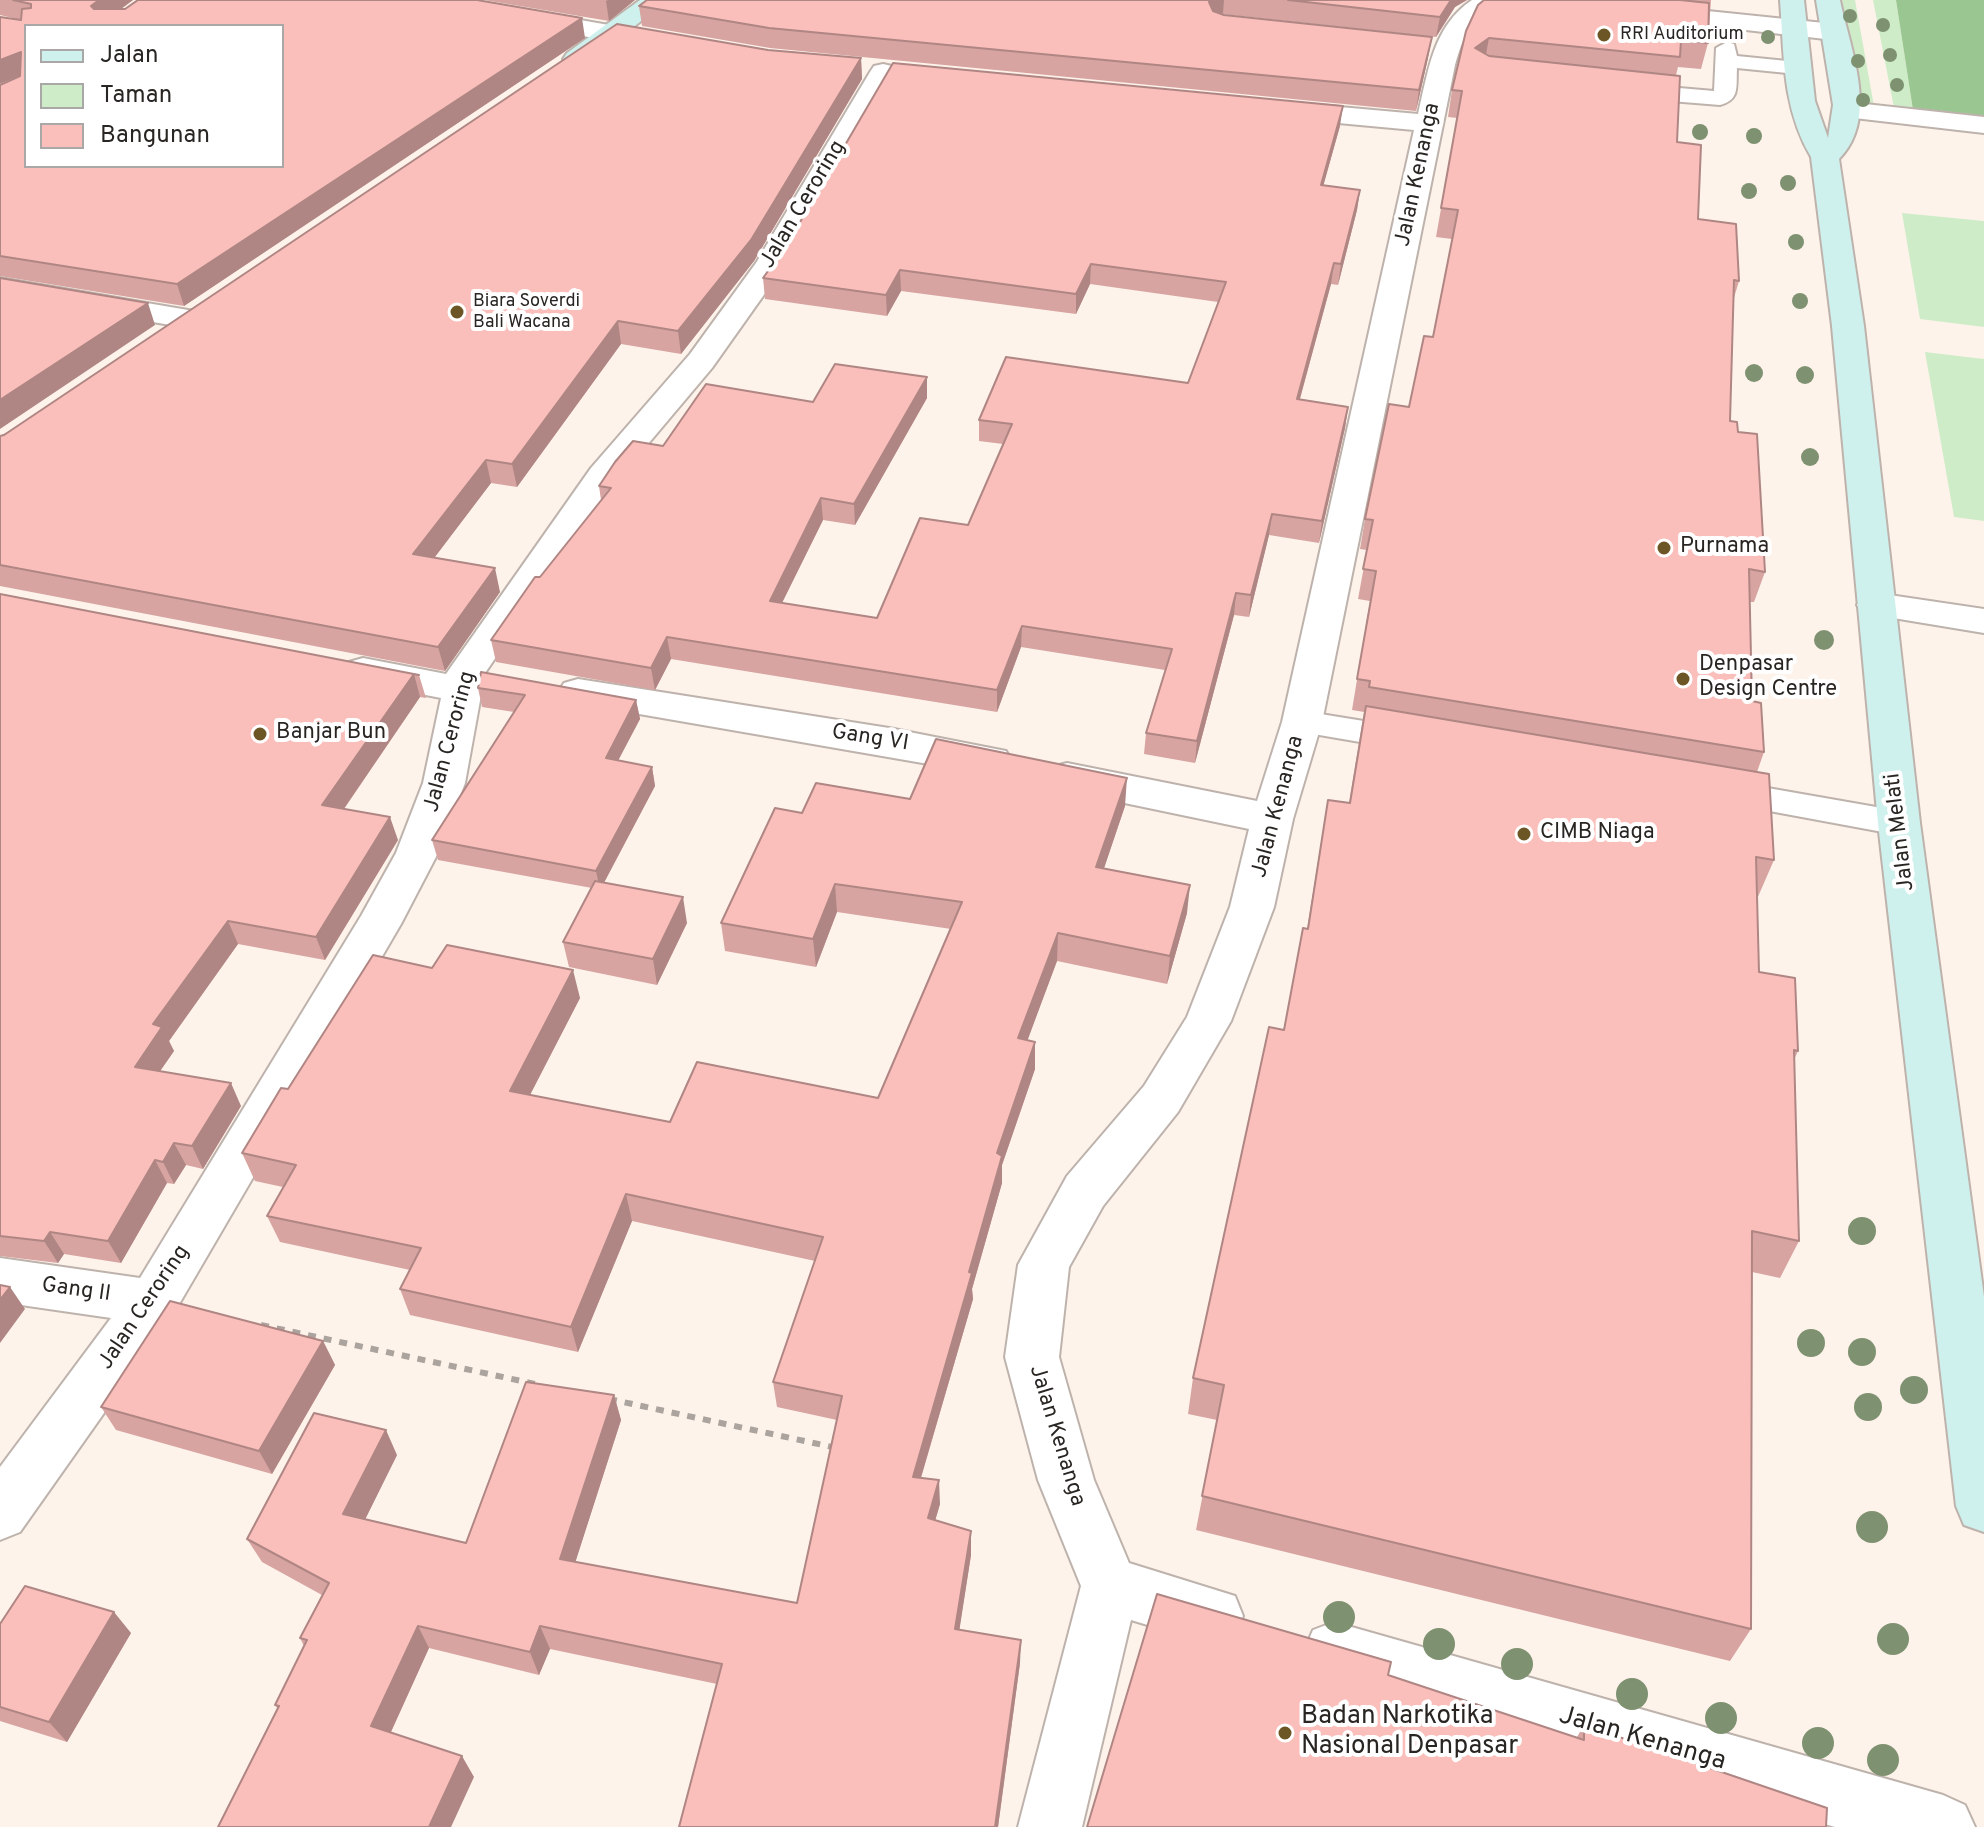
<!DOCTYPE html>
<html>
<head>
<meta charset="utf-8">
<style>
	body { margin:0 }
	#map { position:relative; width:1984px; height:1827px; overflow:hidden; background:#fef3eb; font-family:Overpass,sans-serif }
	canvas { display:block }
	.legend { position:absolute; left:24px; top:24px; width:260px; height:144px; box-sizing:border-box; background:#fff; border:2px solid #a9a8a7; margin:0; padding:10px 14px; list-style:none; font-size:24px; color:#292522 }
	.legend li { display:flex; align-items:center; gap:16px; height:40px }
	.legend b { width:40px; border:2px solid #a9a8a7 }
</style>
</head>
<body>
<div id="map">
<canvas width="1984" height="1827"></canvas>
<ul class="legend">
<li><b style="height:10px;background:#cff1ee"></b>Jalan</li>
<li><b style="height:22px;background:#cfecc9"></b>Taman</li>
<li><b style="height:22px;background:#fabfbb"></b>Bangunan</li>
</ul>
</div>
<script>
const ctx = document.querySelector('canvas').getContext('2d');
ctx.lineJoin = 'round';
function fillPath(path, color) { ctx.fillStyle = color; ctx.fill(path, 'evenodd'); }
function strokePath(path, color, width, dash) { ctx.strokeStyle = color; ctx.lineWidth = width; ctx.lineCap = dash ? 'butt' : 'round'; ctx.setLineDash(dash || []); ctx.stroke(path); }
function write(font, color, halo, rows, align = 'center') {
  ctx.font = font + ' Overpass,sans-serif'; ctx.lineWidth = 8; ctx.setLineDash([]); ctx.textBaseline = 'middle'; ctx.strokeStyle = halo; ctx.fillStyle = color; for (const [text, x, y, turn = 0] of rows) {
    ctx.save(); ctx.translate(x, y); ctx.rotate((+turn || 0) * Math.PI / 180); ctx.textAlign = isNaN(turn) ? turn : align; if (halo) ctx.strokeText(text, 0, 0); ctx.fillText(text, 0, 0); ctx.restore();
  }
}
fillPath(new Path2D(`
	M1842 0H1855L1874 106 1858 105Z
	M1873 0H1896L1913 110 1894 108Z
	M1902 213 1984 221V327L1920 319Z
	M1925 352 1984 359V521L1954 517Z`), '#cfecc9');
fillPath(new Path2D(`
	M1896 0H1984V117L1913 110Z`), '#9ac691');
const lane = new Path2D(`
	M1727 42 1734 44 1737 56 1797 62 1808 68 1797 74 1737 68C1736 87 1740 100 1720 105L1633 98 1622 91 1633 84 1714 91 1716 48Z
	M1302 711 1407 728 1419 731 1424 739 1419 747 1407 750 1290 730 1286 722 1290 714Z
	M1722 780 1899 811 1911 814 1916 823 1911 832 1899 835 1710 800 1705 792 1710 784Z`);
const street = new Path2D(`
	M410 0H465L655 33 664 36 668 41 664 46 655 49 422 7 413 5Z
	M1472 0H1512L1509 5C1472 14 1465 31 1455 65L1322 722 1293 819 1274 907 1231 1021 1178 1112 1103 1206 1069 1267 1059 1357 1094 1480 1129 1563 1235 1596 1243 1616 1235 1636 1214 1645 1131 1620 1082 1827H1018L1081 1586 1038 1480 1005 1357 1018 1265 1067 1176 1144 1086 1187 1017 1230 907 1249 829 1067 791 1052 787 1046 777 1052 767 1067 763 1257 801 1282 722 1414 130 1284 118 1274 116 1270 110 1274 104 1284 102 1418 114C1428 72 1433 26 1472 0Z
	M1649 5 1834 24 1843 27 1847 32 1843 37 1834 40 1640 18 1636 13 1640 8Z
	M883 64 892 66 896 72 785 265 712 368 616 482 485 673 465 783 438 853 401 924 171 1318 20 1532 0 1540V1467L111 1318 0 1302V1258L140 1278 361 916 396 853 423 783 441 698 349 680 344 671 349 662 363 658 446 674 591 468 690 354 756 263 870 72 874 66Z
	M1847 102 1984 117V133L1837 116 1833 110 1837 104Z
	M0 278 188 310 199 312 204 319 199 326 188 328 0 296Z
	M1876 593 1984 609V633L1863 613 1857 605 1863 597Z
	M578 679 889 728 1006 751 1012 761 1006 771 992 775 564 701 558 692 564 683Z
	M1334 1622 1943 1795 1965 1805 1975 1827H1835L1334 1680 1313 1672 1304 1651 1313 1630Z`);
const secondary = new Path2D(`
	M640 0H668L585 65H567L563 59 567 53Z
	M1780 0H1804L1815 101 1828 138 1833 105 1816 0H1840C1850 49 1880 118 1839 159L1864 326 1920 823 1984 1297V1532L1964 1525 1956 1506 1878 823 1832 326 1811 157C1782 108 1784 55 1780 0Z`);
strokePath(lane, '#beb3ac', 4);
strokePath(street, '#beb3ac', 4);
strokePath(secondary, '#beb3ac', 4);
strokePath(new Path2D(`
	M261 1325 540 1385
	M609 1399 837 1448`), '#aba39d', 6, [8, 8]);
fillPath(lane, '#fff');
fillPath(street, '#fff');
fillPath(secondary, '#cff1ee');
ctx.fillStyle = '#7e9170';
for (const [x, y, r] of [
	[1850,16,7],
	[1883,25,7],
	[1768,37,7],
	[1890,55,7],
	[1858,61,7],
	[1897,85,7],
	[1863,100,7],
	[1700,132,8],
	[1754,136,8],
	[1788,183,8],
	[1749,191,8],
	[1796,242,8],
	[1800,301,8],
	[1754,373,9],
	[1805,375,9],
	[1810,457,9],
	[1824,640,10],
	[1862,1231,14],
	[1811,1343,14],
	[1862,1352,14],
	[1914,1390,14],
	[1868,1407,14],
	[1872,1527,16],
	[1339,1617,16],
	[1893,1639,16],
	[1439,1644,16],
	[1517,1664,16],
	[1632,1694,16],
	[1721,1718,16],
	[1818,1743,16],
	[1883,1760,16]
]) { ctx.beginPath(); ctx.arc(x, y, r, 0, 2 * Math.PI); ctx.fill(); }
fillPath(new Path2D(`
	M0 0H133L121 9 585 38 184 306 0 276V85L20 76 21 20 0 15Z
	M484 0H635L609 21Z
	M647 0H1467L1455 7 1436 37 1221 14 1428 58 1416 111 770 48 642 26 639 6Z
	M1484 0H1711L1708 43 1701 69 1678 67 1676 75 1677 142 1698 219 1739 281 1733 301 1730 421 1738 432 1765 572 1754 602H1749L1752 701 1764 752 1757 772 1774 860 1757 899 1759 972 1798 1051 1794 1060 1799 1241 1780 1278 1752 1272 1751 1629 1730 1661 1196 1530 1217 1420 1188 1414 1193 1378 1284 1030 1307 929 1328 800 1349 803 1364 712 1352 710 1370 601 1358 599 1367 550 1360 549 1365 519 1409 407 1433 337 1452 239 1436 237 1457 118 1448 117 1452 90Z
	M768 50 861 58 862 79 754 261 681 354 621 344 517 487 491 483 434 558 500 592 445 671 0 586V436Z
	M1340 126 1323 185 1360 190 1357 210 1338 285 1331 284 1300 399 1348 407 1345 428 1319 543 1269 535 1249 617 1234 615 1195 763 1144 754 1146 733 1165 670 1021 647 997 712 671 659 655 690 496 662 491 640 601 500 599 486 663 446 813 402 927 398 855 525 823 520 782 603 877 618 968 525 1003 444 979 441V420L1188 383 1218 302 1090 284 1076 314 901 291 887 316 765 299 763 278Z
	M0 594 419 675 426 698 420 697 344 809 398 840 325 960 238 944 169 1041 174 1051 160 1071 241 1106 203 1169 186 1165 174 1184 167 1183 121 1263 64 1254 58 1263 0 1256Z
	M478 688 636 700 640 719 618 760 652 767 655 786 604 883 687 923 657 985 569 967 563 942 592 888 438 860 432 840 514 712 482 707Z
	M910 799 1125 806 1104 868 1187 913 1167 984 1057 961 1027 1040 1035 1069 1002 1165V1183L972 1289 973 1299 921 1478 940 1504 935 1520 971 1531V1555L959 1630 1020 1663 998 1827H679L717 1684 550 1649 539 1675 429 1648 391 1732 474 1777 278 1709 275 1705 304 1646 300 1638 322 1595 262 1562 247 1539 397 1455 365 1519 466 1543 614 1395 621 1420 575 1562 797 1603 837 1420 777 1407 773 1382 815 1261 632 1221 578 1352 410 1315 400 1289 410 1270 280 1242 267 1216 283 1187 255 1181 242 1153 288 1089 580 998 530 1095 670 1122 878 1098 951 929 837 912 816 967 725 951 721 923 802 813Z
	M323 1341 335 1365 272 1474 116 1430 101 1407Z
	M0 1624 131 1633 67 1742 0 1721Z
	M1584 1725 1826 1827 1577 1737Z`), '#d7a4a1');
fillPath(new Path2D(`
	M99 0H133L98 26 91 6Z
	M608 0H635L609 21 606 1Z
	M1211 0H1224L1223 13 1213 16 1209 2Z
	M1451 0H1467L1455 7 1436 37 1440 17Z
	M582 18 585 38 184 306 177 284Z
	M1432 37 1428 58 1416 111 1419 90Z
	M1489 38 1484 65 1475 48Z
	M21 52 26 73 0 84V60Z
	M861 58 862 79 754 261 681 354 678 331Z
	M1343 106 1340 126 1318 205 1321 185Z
	M1360 190 1357 210 1338 285 1341 264Z
	M1334 263 1331 284 1294 420 1297 399Z
	M1091 264 1090 284 1076 314V294Z
	M900 270 901 291 887 316 886 295Z
	M148 303 155 325 0 429V400Z
	M618 321 621 344 517 487 512 464Z
	M927 377V398L855 525 854 504Z
	M1348 407 1345 428 1319 543 1322 521Z
	M486 460 491 483 419 578 413 554Z
	M821 498 823 520 772 623 770 601Z
	M1272 514 1269 535 1249 617 1251 595Z
	M495 568 500 592 445 671 438 647Z
	M1236 593 1234 615 1195 763 1197 741Z
	M1022 626 1021 647 997 712V690Z
	M667 637 671 659 655 690 651 668Z
	M414 674 420 697 330 829 322 805Z
	M636 700 640 719 609 778 606 758Z
	M652 767 655 786 600 890 596 871Z
	M1127 778 1125 806 1095 895 1096 867Z
	M390 817 398 840 325 960 316 937Z
	M835 884 837 912 816 967 813 939Z
	M1190 885 1187 913 1167 984 1170 956Z
	M683 897 687 923 657 985 653 959Z
	M228 921 238 944 169 1041 174 1051 147 1090 135 1067 153 1024Z
	M1058 933 1057 961 1018 1066V1038Z
	M573 970 580 998 518 1118 510 1091Z
	M1035 1042V1069L1002 1165V1183L972 1289 973 1299 914 1501 913 1477 997 1153Z
	M231 1083 241 1106 203 1169 192 1146Z
	M174 1143 186 1165 174 1184 163 1162Z
	M155 1160 167 1183 121 1263 108 1241Z
	M626 1194 632 1221 578 1352 571 1327Z
	M50 1232 64 1254 58 1263 44 1241Z
	M10 1287 25 1309 0 1343V1300Z
	M323 1341 335 1365 272 1474 259 1451Z
	M614 1395 621 1420 569 1582 560 1559Z
	M386 1430 397 1455 356 1538 343 1514Z
	M939 1480 940 1504 929 1542 928 1518Z
	M971 1531V1555L956 1652 955 1629Z
	M114 1612 131 1633 67 1742 49 1722Z
	M418 1626 429 1648 384 1747 371 1726Z
	M540 1626 550 1649 539 1675 530 1652Z
	M1021 1640 1020 1663 998 1827H995Z
	M462 1756 474 1777 451 1827H429Z`), '#af8683');
const building = new Path2D(`
	M13 0H99L91 6 94 9H125L138 0H477L582 18 177 284 0 256V85L20 76 21 52 0 60V17L21 20 22 9 31 8V4ZM26 26H282V166H26Z
	M647 0H1211L1209 2 1213 11 1224 15 1432 37 1419 90 769 28 639 6Z
	M1288 0H1451L1440 17Z
	M1484 0H1680L1709 3 1708 43 1681 40 1680 57 1489 38 1475 48 1489 56 1680 76 1677 142 1701 145 1698 219 1736 224 1739 281 1734 280 1730 421 1737 422 1738 432 1757 434 1765 572 1749 569 1752 701 1761 703 1764 752 1369 687 1370 681 1357 679 1376 571 1363 569 1373 520 1365 519 1389 404 1409 407 1424 336 1433 337 1458 210 1441 208 1462 91 1452 90 1466 31 1478 5Z
	M617 24 768 50 861 58 751 240 678 331 618 321 512 464 486 460 413 554 495 568 438 647 0 565V436L4 435Z
	M893 63 1343 106 1321 185 1360 190 1341 264 1334 263 1297 399 1348 407 1322 521 1272 514 1251 595 1236 593 1197 741 1146 733 1172 649 1022 626 997 690 667 637 651 668 491 640 535 577H540L611 488 599 486 615 462 633 441 663 446 706 384 813 402 835 364 927 377 854 504 821 498 770 601 877 618 920 518 968 525 1012 424 979 420 1006 357 1188 383 1226 282 1091 264 1076 294 900 270 886 295 763 278 786 246Z
	M0 278 148 303 0 400Z
	M0 594 419 675 414 674 322 805 390 817 316 937 228 921 153 1024 162 1027 135 1067 231 1083 192 1146 174 1143 163 1162 155 1160 108 1241 50 1232 44 1241 0 1236Z
	M481 672 636 700 606 758 652 767 596 871 432 840 525 695 478 688Z
	M1366 706 1769 774 1774 860 1756 857 1759 972 1795 978 1798 1051 1794 1050 1799 1241 1752 1231 1751 1629 1202 1496 1224 1385 1193 1378 1269 1027 1284 1030 1303 928 1308 929 1328 800 1350 803Z
	M936 739 1127 778 1096 867 1190 885 1170 956 1058 933 1018 1038 1035 1042 997 1153 1002 1156 969 1272 972 1273 913 1477 939 1480 928 1518 971 1531 955 1629 1021 1640 995 1827H679L722 1664 540 1626 530 1652 418 1626 371 1726 462 1756 429 1827H218L279 1706 275 1705 307 1640 300 1638 329 1583 247 1539 314 1413 386 1430 343 1514 466 1543 526 1382 614 1395 560 1559 797 1603 842 1396 773 1382 823 1237 626 1194 571 1327 400 1289 421 1248 267 1216 296 1165 242 1153 281 1088 288 1089 373 955 432 968 447 945 573 970 510 1091 670 1122 697 1062 878 1098 962 902 835 884 813 939 721 923 775 808 802 813 816 783 910 799Z
	M595 881 683 897 653 959 563 942Z
	M0 1285 10 1287 0 1300Z
	M170 1301 323 1341 259 1451 101 1407Z
	M25 1586 114 1612 49 1722 0 1707V1624Z
	M1157 1594 1391 1662 1388 1675 1584 1740V1725L1827 1808 1826 1827H1087Z`);
fillPath(building, '#fabfbb');
strokePath(building, '#af8683', 2);
for (const [x, y, r, color] of [
	[1604,35,8,"#6d5626"],
	[457,312,8,"#6d5626"],
	[1664,548,8,"#6d5626"],
	[1683,679,8,"#6d5626"],
	[260,734,8,"#6d5626"],
	[1524,834,8,"#6d5626"],
	[1285,1733,8,"#6d5626"]
]) { const dot = new Path2D(); dot.arc(x, y, r, 0, 2 * Math.PI); ctx.fillStyle = color; ctx.fill(dot); strokePath(dot, '#fff', 3); }
write('18px', '#292522', '#fff', [
	["RRI Auditorium",1620,35],
	["Biara Soverdi",473,302],
	["Bali Wacana",473,323]
], 'left');
write('22px', '#292522', '#fff', [
	["Jalan Kenanga",1419,175,-78],
	["Jalan Ceroring",804,205,-59],
	["Gang VI",870,739,9],
	["Jalan Ceroring",451,742,-75],
	["Jalan Kenanga",1279,807,-75],
	["Jalan Melati",1901,832,-97],
	["Gang II",76,1291,8],
	["Jalan Ceroring",145,1308,-56],
	["Jalan Kenanga",1056,1436,73]
]);
write('22px', '#292522', '#fff', [
	["Purnama",1680,548],
	["Denpasar",1699,666],
	["Design Centre",1699,691],
	["Banjar Bun",276,734],
	["CIMB Niaga",1540,834]
], 'left');
write('26px', '#292522', '#fff', [
	["Badan Narkotika",1301,1718],
	["Nasional Denpasar",1301,1748]
], 'left');
write('26px', '#292522', '#fff', [
	["Jalan Kenanga",1642,1740,16]
]);
</script>
</body>
</html>
